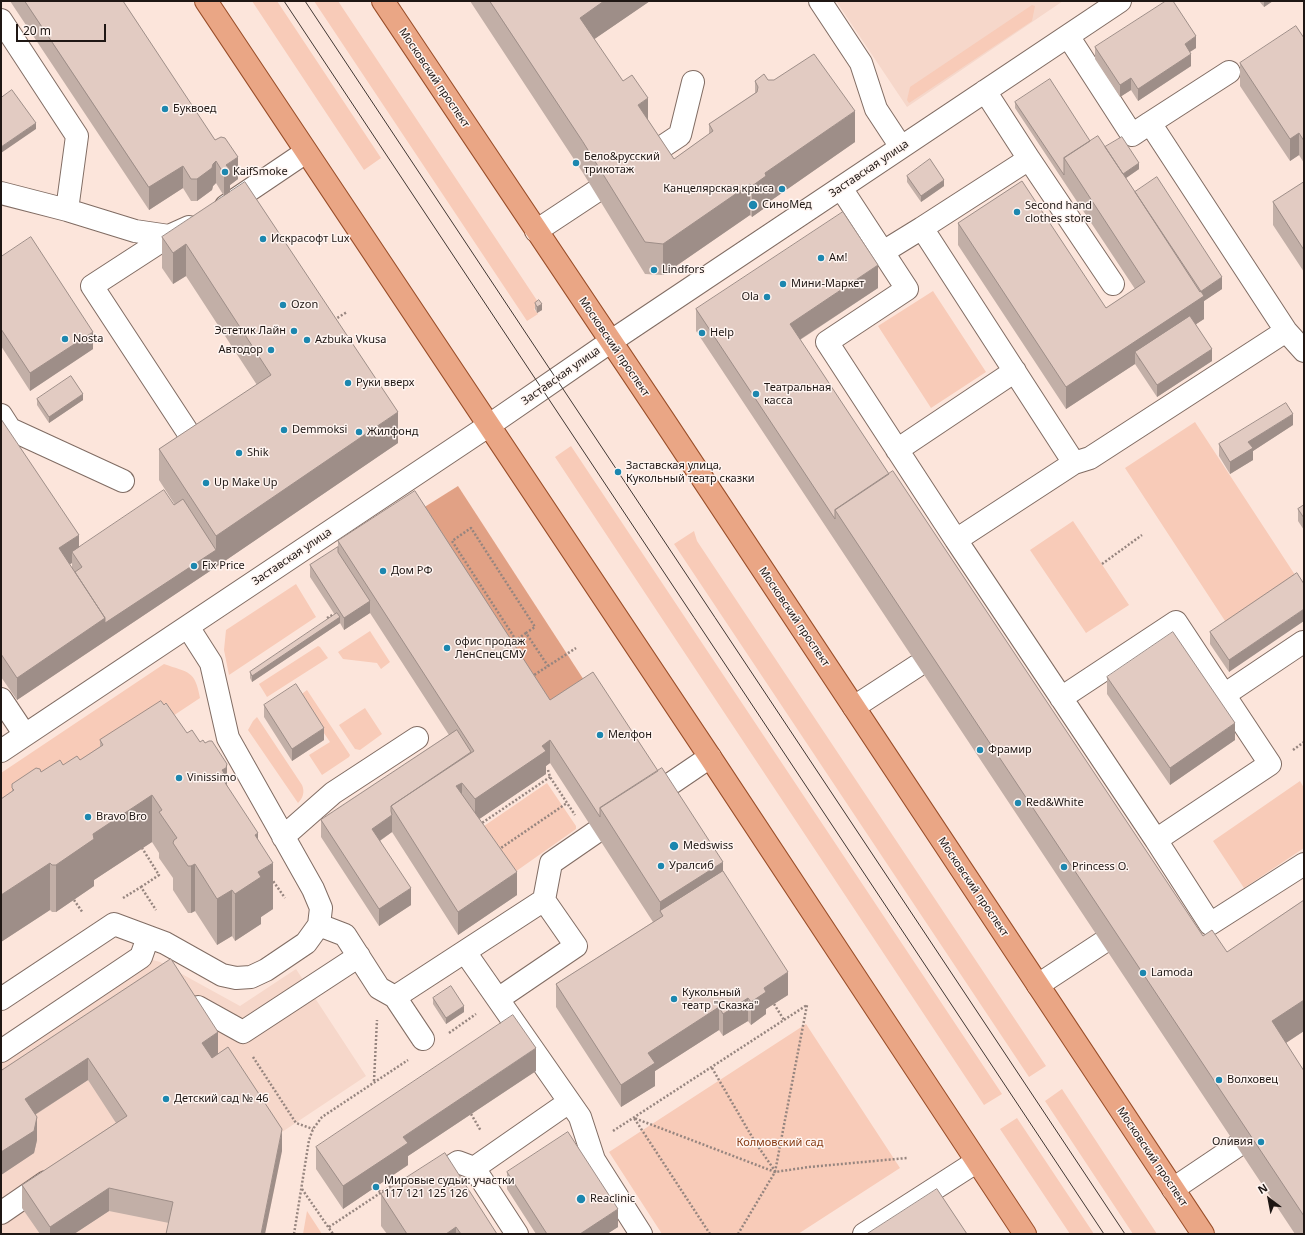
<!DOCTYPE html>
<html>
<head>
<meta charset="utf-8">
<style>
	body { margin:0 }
	#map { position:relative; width:1305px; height:1235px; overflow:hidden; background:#fce5db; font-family:"Noto Sans",sans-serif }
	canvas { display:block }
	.frame { position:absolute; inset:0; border:2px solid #1f1714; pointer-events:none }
	.north { position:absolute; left:1249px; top:1179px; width:40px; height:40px; -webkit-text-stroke:3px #fff5f1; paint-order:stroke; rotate:328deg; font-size:11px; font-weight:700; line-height:16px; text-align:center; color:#1f1714 }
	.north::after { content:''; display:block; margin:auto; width:14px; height:18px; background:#1f1714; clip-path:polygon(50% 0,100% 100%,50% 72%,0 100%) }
	.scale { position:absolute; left:16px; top:24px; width:90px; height:18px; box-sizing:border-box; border:2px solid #1f1714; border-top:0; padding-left:5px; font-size:12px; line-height:14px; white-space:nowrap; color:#1f1714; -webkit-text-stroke:3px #fff5f1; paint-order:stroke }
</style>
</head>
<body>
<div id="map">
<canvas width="1305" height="1235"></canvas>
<div class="frame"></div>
<div class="north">N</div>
<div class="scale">20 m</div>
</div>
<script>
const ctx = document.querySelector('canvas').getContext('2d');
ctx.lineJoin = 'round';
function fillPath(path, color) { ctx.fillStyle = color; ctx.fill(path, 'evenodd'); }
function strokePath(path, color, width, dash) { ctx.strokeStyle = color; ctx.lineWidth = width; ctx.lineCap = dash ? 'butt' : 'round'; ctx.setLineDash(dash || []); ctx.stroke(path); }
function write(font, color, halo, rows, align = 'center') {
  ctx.font = font + ' "Noto Sans",sans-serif'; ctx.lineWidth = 3; ctx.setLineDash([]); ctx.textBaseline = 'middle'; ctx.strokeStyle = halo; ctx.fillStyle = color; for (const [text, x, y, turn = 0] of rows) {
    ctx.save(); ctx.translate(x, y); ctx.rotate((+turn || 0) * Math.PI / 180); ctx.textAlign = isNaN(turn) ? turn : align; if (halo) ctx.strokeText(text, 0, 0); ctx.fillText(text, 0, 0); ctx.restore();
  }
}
fillPath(new Path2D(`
	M836 1H1063L907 107Z
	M130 954 160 962 240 1006 296 969 366 1076 273 1138 282 1151 265 1234H1V1040Z`), '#f6d7ca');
fillPath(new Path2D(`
	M252 1H277L381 158 364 170Z
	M314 1H338L540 305 534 309 538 314 527 321Z
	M1032 5 1035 6 1032 21 909 103 907 100 910 87Z
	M933 291 986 372 931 408 878 326Z
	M1195 422 1299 581 1229 627 1125 468Z
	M571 446 1002 1094 984 1105 555 457Z
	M1073 521 1129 605 1086 633 1030 550Z
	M694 531 697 541 1046 1066 1029 1077 674 544Z
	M296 584 316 617 229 675 224 650 226 630Z
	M370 631 390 662 381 669 377 663 343 659 338 652Z
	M318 646 320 647 328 658 267 697 259 684Z
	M164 664C189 673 195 670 200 698L1 830V773Z
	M307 690 350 755 349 757 322 775 309 755 330 742 299 696Z
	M365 708 382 734 360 750 355 749 339 725Z
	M257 717 302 785C305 792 303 798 298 803L248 730 253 721Z
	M1300 781 1304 788V848L1244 888 1213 841Z
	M547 783 576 826V829L515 872 484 826Z
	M806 1024 900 1168 798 1234H662L609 1152Z
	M1062 1089 1157 1234H1133L1045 1101Z
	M1017 1118 1094 1234H1070L1000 1129Z
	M307 1211 322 1234H303Z`), '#f8cbb8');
fillPath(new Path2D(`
	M458 486 593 694 550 722 415 513Z`), '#e1a185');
const minor = new Path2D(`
	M820 1 861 63 876 109 901 147
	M1 20 77 136 67 210
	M985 91 1029 159 922 228 1074 463 1090 458 1286 331 1150 123 1132 135 1068 36
	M1150 123 1229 72
	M650 155 680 135 693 82
	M1029 159 1113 284
	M841 188 907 289 827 342 956 540 1074 463
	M1 193 67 210 135 231 169 236
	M226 206 306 152
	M189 227 169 236 92 286 191 437
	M536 231 595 192
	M883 252 922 228
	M1286 331 1304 351
	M1 415 10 429 123 481
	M897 450 1015 371
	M956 540 1156 840 1270 764 1176 622 1061 698
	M1224 695 1303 642
	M1 699 25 735
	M854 707 917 666
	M1 751 488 426 610 342 1120 1
	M657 793 710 757
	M283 837 333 793 417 738
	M1156 840 1210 924 1304 864
	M319 925 345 935 379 988 395 997 423 1039
	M465 952 580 1117 594 1160 641 1234
	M1038 985 1102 943
	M395 997 544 900
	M1 999 114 924 165 943 222 975 236 978 251 977 266 970 306 943 319 925 321 908 313 889 228 738 211 663 188 627
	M498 999 576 946 544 900 551 863 596 832
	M198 1007 243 1032 359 956
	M1 1051 141 957 148 937
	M474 1168 569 1102
	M429 1181 458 1162 474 1168 517 1234
	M1173 1189 1237 1146
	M1 1213 46 1182
	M864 1234 976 1162`);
const major = new Path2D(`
	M206 1 710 757 1025 1234
	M383 1 663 419 1203 1234`);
strokePath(minor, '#806c63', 24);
strokePath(major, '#9a4e29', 24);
strokePath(new Path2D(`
	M334 320 347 312
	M1102 564 1142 535
	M327 618 334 614
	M526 633 516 640 452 541 471 528 535 627 526 633 548 666
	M531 677 576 648
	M1293 750 1304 742
	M548 770 550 777 575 815
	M479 825 550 777
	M498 850 567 803
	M271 878 285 898
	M141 887 159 875 142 848
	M123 898 141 887 156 910
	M74 900 83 913
	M774 1004 784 1020
	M449 1033 476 1014
	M253 1057 296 1123 313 1129
	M712 1068 755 1142 775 1171
	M374 1081 377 1020
	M471 1114 481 1131
	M613 1131 807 1005
	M376 1187 381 1193
	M302 1189 333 1234
	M329 1227 403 1178
	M294 1234 309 1140 313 1129 322 1117 408 1060
	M710 1234 634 1118 775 1172 809 1167 907 1158
	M738 1234 775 1172 807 1005`), '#96857f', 2.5, [2, 2]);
strokePath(minor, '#fff', 22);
strokePath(major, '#eaa685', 22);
strokePath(new Path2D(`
	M284 1 1104 1234
	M305 1 1125 1234`), '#413733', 1);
fillPath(new Path2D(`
	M10 1H123L238 179 230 185V193L398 443 216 567 17 700 1 677V419L79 547 175 505 159 480V449L257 385 186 276 173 284 162 268V237L224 196 216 183 213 186 212 190 197 201H191L183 188 149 210ZM72 563V568L69 564Z
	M470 1H650L594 39 674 159 709 134V124L755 93V81L768 80 855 142 766 204V207L752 217 750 215 663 275 645 274 583 173Z
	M1259 1H1273L1264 7Z
	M1304 38V163L1299 155 1290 161 1240 86V63Z
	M1095 47 1196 48 1190 52 1191 66 1138 101 1131 90 1120 97 1095 59Z
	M1015 102 1090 141 1105 147 1139 169 1126 178 1135 192 1222 289 1204 301V319L1196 324 1212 361 1157 397 1135 364 1066 409 958 245V223L1106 308 1135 289 1015 108Z
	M907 176 944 186 921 202 907 182Z
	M1304 182V272L1273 225V202Z
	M1 257 93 349 30 391 1 346Z
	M878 288 800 340 889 474 1203 936 1227 952 1304 900 1303 899V868L1304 867V1031L1286 1043 1304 1071V1234H1295L696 331V309Z
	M535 303 542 310 537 313 535 309Z
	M37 399 83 400 49 423 37 405Z
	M1293 425 1253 451V460L1230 474 1219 456V444Z
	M1304 505V530L1298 521V509Z
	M338 541 550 700 723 871 788 995 766 1009V1014L751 1025 748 1021 723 1036 719 1030 655 1071V1086L621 1107 556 1007V984L653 922 550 763 546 766V774L479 819 517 895 458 935 392 832 380 841 411 905 379 926 321 837V820L449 735 370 613 344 630 340 623 252 682 250 678V672L335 615 310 577V565L338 547Z
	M1297 573 1229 672 1210 644V632Z
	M1107 677 1235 740 1170 785 1107 694Z
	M164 705 227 785 258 841 273 909 261 917V924L235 941 232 936 217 945 195 911 191 913H188L173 890V878L159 858V853L152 842 94 880V886L56 912H52L50 910 1 942V799L12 792V784L41 772 80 760 100 747V740Z
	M264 705 324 740 292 761 264 717Z
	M171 959 218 1054 282 1151 169 1223 109 1211 74 1234H40L22 1208V1185L116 1123 88 1080 35 1115 37 1140 34 1153 1 1175V1071Z
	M433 998 464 1012 446 1024 433 1004Z
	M536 1071 408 1156V1165L343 1209 316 1169V1147Z
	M507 1172 618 1227 607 1234H536L507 1189Z
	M381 1194 497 1234H387L381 1226Z`), '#c2afa7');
fillPath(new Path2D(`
	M604 1H650L580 49V18Z
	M1264 1H1273L1264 7Z
	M1196 36V48L1185 55V44Z
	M1191 54V66L1138 101V89Z
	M1131 78V90L1120 97V85Z
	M648 98V129L638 105Z
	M855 111V142L766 204V207L752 217V186L765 173Z
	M36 123V129L1 153V147Z
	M1299 133V155L1290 161V139Z
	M238 157V179L230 185V193L224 196V174L226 165Z
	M216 161V183L213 186 212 190 197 201V179Z
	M1139 163V169L1116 185V179Z
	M183 166V188L149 210V187Z
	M944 180V186L921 202V196Z
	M750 184V215L663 275V244Z
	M186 244V276L173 284V253Z
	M878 265V288L790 346V324Z
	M1222 277V289L1204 301V319L1140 361 1135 352V364L1066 409V387L1196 295Z
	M542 304V310L537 313V307Z
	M93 332V349L30 391V373Z
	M1212 349V361L1157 397V385Z
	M83 394V400L49 423V417Z
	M398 412V443L216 567 17 700V678L105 618 216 550V536Z
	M1293 414V425L1253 451V460L1230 474V462L1248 442Z
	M79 535V558L72 552V563L59 571V548Z
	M370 601V613L344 630V618Z
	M1304 609V621L1229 672V660Z
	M340 617V623L252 682V676Z
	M1235 723V740L1170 785V768Z
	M324 728V740L292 761V749Z
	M550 740V763L546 766V774L475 822V799L542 746Z
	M227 764V811L220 775 222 770Z
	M462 783V805L456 786Z
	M152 795V842L94 880V886L56 912V865L93 834Z
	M392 815V832L372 846V829Z
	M258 833V872L273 863V909L261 917V924L235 941V894L255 835Z
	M723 862V894L663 916 660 911V902Z
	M50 863V910L1 942V895Z
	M195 864V911L191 913V866Z
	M517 872V895L458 935V912Z
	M411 888V905L379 926V909Z
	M232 890V936L217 945V899Z
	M788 972V995L766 1009V1014L751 1025V1002L764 988Z
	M748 998V1021L723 1036V1014Z
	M1304 1000V1031L1272 1052V1021Z
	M464 1006V1012L446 1024V1018Z
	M719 1007V1030L655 1071V1086L621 1107V1085L648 1053Z
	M218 1032V1054L202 1065V1043Z
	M536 1048V1071L408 1156V1165L343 1209V1186L403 1137Z
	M88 1058V1080L25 1121V1099Z
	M37 1117V1140L34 1153 1 1175V1152Z
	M282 1129V1151L265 1234H261Z
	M109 1188V1211L74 1234H50V1227Z
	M618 1209V1227L607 1234H580Z
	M456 1227V1234H446Z`), '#9e8e88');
const building = new Path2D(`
	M25 1H123L215 140 221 137 225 138 238 157 226 165 230 170 224 174 216 161 213 164 212 168 197 179H191L183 166 149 187Z
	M490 1H604L580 18 623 81 632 75 648 98 638 105 674 159 713 131 709 124 757 92 758 87 755 81 764 74 768 80H774L814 54 855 111 765 173 766 176 752 186 750 184 663 244 645 242 583 142Z
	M1166 1H1173L1196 36 1185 44 1191 54 1138 89 1131 78 1120 85 1095 47Z
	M1296 26 1304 38V141L1299 133 1290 139 1240 63Z
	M1050 79 1090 141 1064 158V175L1015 102Z
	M12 90 36 123 1 147V98Z
	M1098 136 1204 296 1066 387 958 223 1022 181 1106 308 1145 282 1064 158Z
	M1122 137 1139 163 1123 174 1105 147Z
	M930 159 944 180 921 196 907 176Z
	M1157 177 1222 277 1200 292 1135 192Z
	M245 182 398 412 216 536 159 449 271 375 186 244 173 253 162 237Z
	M1304 182V250L1273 202Z
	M843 212 878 265 790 324 889 474 835 510V519L696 309Z
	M31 237 93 332 30 373 1 329V257Z
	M539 300 542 304 537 307 535 303Z
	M1190 316 1212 349 1157 385 1135 352Z
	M71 376 83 394 49 417 37 399Z
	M1286 403 1293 414 1248 442 1253 448 1230 462 1219 444Z
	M1 419 79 535 59 548 105 618 17 678 1 654Z
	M893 471 1203 936 1212 930 1227 952 1304 900V1000L1272 1021 1304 1071V1216L835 510Z
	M164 490 174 505 183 499 216 550 105 623V618L75 572 82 567 72 552Z
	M415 491 550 700 593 672 658 771 600 808V817L550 740 542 746 546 751 475 799 462 783 456 786 517 872 458 912 391 806 474 751 338 541Z
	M1304 505V518L1298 509Z
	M338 547V552L370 601 344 618 310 565Z
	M1297 573 1304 584V609L1229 660 1210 632Z
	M337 613 340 617 252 676 250 672Z
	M1173 632 1235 723 1170 768 1107 677Z
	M296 684 324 728 292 749 264 705Z
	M161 701 164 705 166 703 187 733 192 730 200 742 203 740 205 743 209 741H212L227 764 226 768 222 770 224 773 220 775 258 833 255 835 273 863 258 872 261 877 235 894 232 890 217 899 195 864 191 866H188L173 843 174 840 177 838 159 812 162 810 152 795 93 834 94 839 56 865H52L50 863 1 895V799L14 790 12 788V784L36 768 40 769 41 772 60 760 63 765 77 756 80 760 103 745 100 740Z
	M457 730 471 752 391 806V811L392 815 372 829 411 888 379 909 321 820Z
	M662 768 723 862 660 902 600 808Z
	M723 871 788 972 764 988 766 992 751 1002 748 998 723 1014 719 1007 648 1053 655 1063 621 1085 556 984 663 916 660 911Z
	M171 959 218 1032 202 1043 212 1058 228 1047 282 1129 261 1234H166L173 1202 109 1188 50 1227 22 1185 127 1116 88 1058 25 1099 37 1117 34 1131 1 1152V1071Z
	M451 986 464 1006 446 1018 433 998Z
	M513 1015 536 1048 403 1137 408 1143 343 1186 316 1147Z
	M568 1132 618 1209 580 1234H547L507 1172Z
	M445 1153 497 1234H461L456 1227 446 1234H407L381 1194Z
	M937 1189 967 1234H867Z`);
fillPath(building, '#e2cbc2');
strokePath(building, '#9e8e88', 1);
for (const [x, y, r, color] of [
	[165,109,4,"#1c87af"],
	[576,163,4,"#1c87af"],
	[225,172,4,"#1c87af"],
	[782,189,4,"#1c87af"],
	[753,205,5,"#1c87af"],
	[1017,212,4,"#1c87af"],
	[263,239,4,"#1c87af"],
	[821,258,4,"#1c87af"],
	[654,270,4,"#1c87af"],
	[783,284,4,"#1c87af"],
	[767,297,4,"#1c87af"],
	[283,305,4,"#1c87af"],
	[294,331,4,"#1c87af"],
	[702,333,4,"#1c87af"],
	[65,339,4,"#1c87af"],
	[307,340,4,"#1c87af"],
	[271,350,4,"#1c87af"],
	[348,383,4,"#1c87af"],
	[756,394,4,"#1c87af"],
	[284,430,4,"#1c87af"],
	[359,432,4,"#1c87af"],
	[239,453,4,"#1c87af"],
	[618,472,4,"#1c87af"],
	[206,483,4,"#1c87af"],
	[194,566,4,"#1c87af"],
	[383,571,4,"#1c87af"],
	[447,648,4,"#1c87af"],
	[600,735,4,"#1c87af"],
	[980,750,4,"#1c87af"],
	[179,778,4,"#1c87af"],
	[1018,803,4,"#1c87af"],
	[88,817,4,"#1c87af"],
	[674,846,5,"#1c87af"],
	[661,866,4,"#1c87af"],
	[1064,867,4,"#1c87af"],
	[1143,973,4,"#1c87af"],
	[674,999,4,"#1c87af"],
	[1219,1080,4,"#1c87af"],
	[166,1099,4,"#1c87af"],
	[1261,1142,4,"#1c87af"],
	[376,1187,4,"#1c87af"],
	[581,1199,5,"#1c87af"]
]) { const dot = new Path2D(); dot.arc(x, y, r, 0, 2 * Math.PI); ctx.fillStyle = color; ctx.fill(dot); strokePath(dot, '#fff5f1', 1.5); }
write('11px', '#1f1714', '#fff5f1', [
	["Московский проспект",434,78,56],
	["Заставская улица",869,169,-34],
	["Московский проспект",614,347,56],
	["Заставская улица",561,376,-35],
	["Заставская улица",292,557,-34],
	["Московский проспект",794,617,56],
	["Московский проспект",973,887,56],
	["Московский проспект",1152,1157,56]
]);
write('11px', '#1f1714', '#fff5f1', [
	["Буквоед",173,109],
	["Бело&русский",584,157],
	["трикотаж",584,170],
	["KaifSmoke",233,172],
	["Канцелярская крыса",774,189,"right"],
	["СиноМед",762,205],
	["Second hand",1025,206],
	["clothes store",1025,219],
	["Искрасофт Lux",271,239],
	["Ам!",829,258],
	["Lindfors",662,270],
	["Мини-Маркет",791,284],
	["Ola",759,297,"right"],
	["Ozon",291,305],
	["Эстетик Лайн",286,331,"right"],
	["Help",710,333],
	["Nosta",73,339],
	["Azbuka Vkusa",315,340],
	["Автодор",263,350,"right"],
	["Руки вверх",356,383],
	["Театральная",764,388],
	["касса",764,401],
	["Demmoksi",292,430],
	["Жилфонд",367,432],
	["Shik",247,453],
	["Заставская улица,",626,466],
	["Кукольный театр сказки",626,479],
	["Up Make Up",214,483],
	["Fix Price",202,566],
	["Дом РФ",391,571],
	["офис продаж",455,642],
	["ЛенСпецСМУ",455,655],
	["Мелфон",608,735],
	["Фрамир",988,750],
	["Vinissimo",187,778],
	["Red&White",1026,803],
	["Bravo Bro",96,817],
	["Medswiss",683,846],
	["Уралсиб",669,866],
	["Princess O.",1072,867],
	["Lamoda",1151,973],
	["Кукольный",682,993],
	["театр \"Сказка\"",682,1006],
	["Волховец",1227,1080],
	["Детский сад № 46",174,1099],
	["Оливия",1253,1142,"right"],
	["Мировые судьи: участки",384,1181],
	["117 121 125 126",384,1194],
	["Reaclinic",590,1199]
], 'left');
write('11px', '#873a13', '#fff5f1', [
	["Колмовский сад",780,1143]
]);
</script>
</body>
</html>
